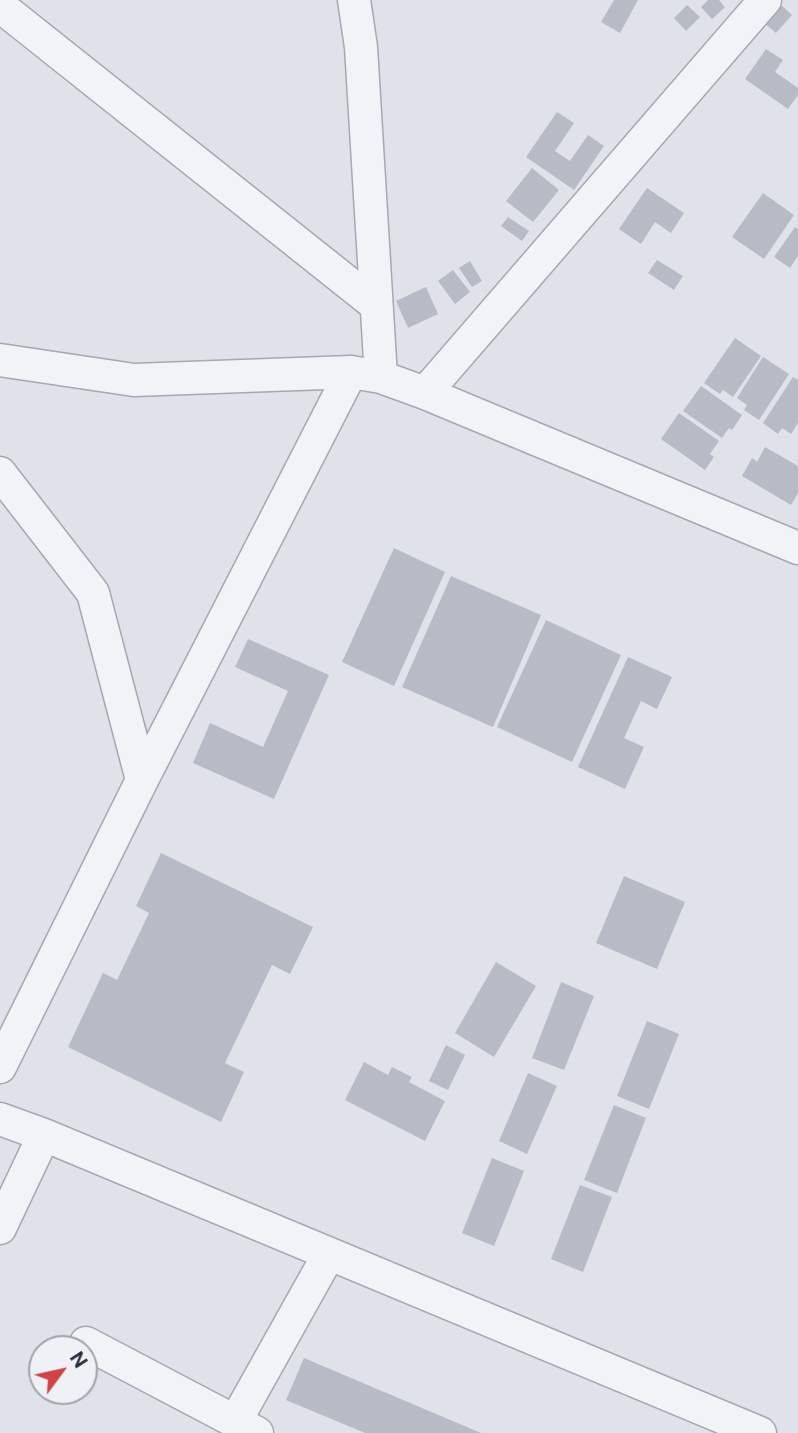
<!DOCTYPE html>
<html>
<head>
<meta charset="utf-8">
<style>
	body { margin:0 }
	#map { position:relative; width:798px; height:1433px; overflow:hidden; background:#dfe2e9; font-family:"Public Sans",sans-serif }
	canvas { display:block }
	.north { position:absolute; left:28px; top:1335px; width:70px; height:70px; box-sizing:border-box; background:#eff1f6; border:2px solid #9fa3ad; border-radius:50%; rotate:57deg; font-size:19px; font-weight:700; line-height:28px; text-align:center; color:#282e40 }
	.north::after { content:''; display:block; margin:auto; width:24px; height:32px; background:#cf4349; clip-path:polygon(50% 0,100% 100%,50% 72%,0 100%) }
</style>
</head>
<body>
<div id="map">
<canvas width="798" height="1433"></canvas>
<div class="north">N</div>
</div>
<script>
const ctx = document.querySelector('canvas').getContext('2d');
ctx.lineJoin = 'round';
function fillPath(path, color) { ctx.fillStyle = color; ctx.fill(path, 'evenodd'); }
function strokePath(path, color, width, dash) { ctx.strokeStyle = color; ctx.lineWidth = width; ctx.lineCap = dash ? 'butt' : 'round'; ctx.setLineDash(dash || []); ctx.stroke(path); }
fillPath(new Path2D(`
	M614 0H638L620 33 601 22Z
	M708 0H719L725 7 712 19 701 7Z
	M779 3 792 15 776 33 762 21Z
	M687 5 700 17 686 31 674 18Z
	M766 49 783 60 775 72 798 88V95L788 109 745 79Z
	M557 112 574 123 555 151 570 161 588 135 604 146 574 190 526 157Z
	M532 168 559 190 533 222 506 201Z
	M647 188 684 213 671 233 655 222 641 244 619 229Z
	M763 193 794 215 764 259 732 237Z
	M508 217 529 231 522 241 501 226Z
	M795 227 798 229V256L790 268 774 257Z
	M657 260 683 276 674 290 648 273Z
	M470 261 482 281 472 287 459 268Z
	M453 270 470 292 455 304 438 281Z
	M426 287 438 314 408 328 396 301Z
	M735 338 761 356 733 397 723 390 720 394 704 383Z
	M763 357 789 374 759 420 744 410 747 405 737 398Z
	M793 377 798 380V423L791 434 782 428 778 434 763 423Z
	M701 386 742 415 732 430 729 428 722 438 683 411Z
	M679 413 719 441 710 454 714 457 705 470 661 439Z
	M765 447 798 466V493L791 505 742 476 752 458 757 462Z
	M394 548 445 572 394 686 342 662Z
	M451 576 541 615 493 727 402 687Z
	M546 620 621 655 572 762 497 727Z
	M248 639 329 675 274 799 193 763 210 723 263 747 288 691 235 667Z
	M628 657 672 677 657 709 641 701 624 738 644 747 625 789 578 767Z
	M161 853 313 927 290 974 272 965 225 1063 244 1072 221 1122 68 1047 103 973 117 980 149 913 136 906Z
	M624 876 685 902 657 969 596 943Z
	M496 962 536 986 494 1057 455 1033Z
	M561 982 594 996 564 1070 532 1058Z
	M647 1021 679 1034 649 1109 617 1096Z
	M446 1045 465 1055 448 1090 429 1081Z
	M364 1062 388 1075 392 1067 412 1077 409 1082 445 1101 425 1141 345 1100Z
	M528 1073 557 1086 527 1154 499 1141Z
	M614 1105 646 1118 617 1193 584 1180Z
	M492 1158 524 1171 494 1246 462 1233Z
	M580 1185 612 1197 583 1272 551 1259Z
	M304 1358 481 1433H365L286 1400Z`), '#b7bbc6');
const minor = new Path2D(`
	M354 0 361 47 381 377
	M0 6 376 305
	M0 360 134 380 351 372 381 377 425 393 798 548
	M425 393 765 0
	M0 473 93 593 142 780
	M0 1067 142 780 351 372
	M0 1119 44 1135 760 1433
	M0 1228 44 1135
	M86 1343 257 1433
	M235 1422 329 1254`);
strokePath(minor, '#a4a8b3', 35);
strokePath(minor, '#f2f3f7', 32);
</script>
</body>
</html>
